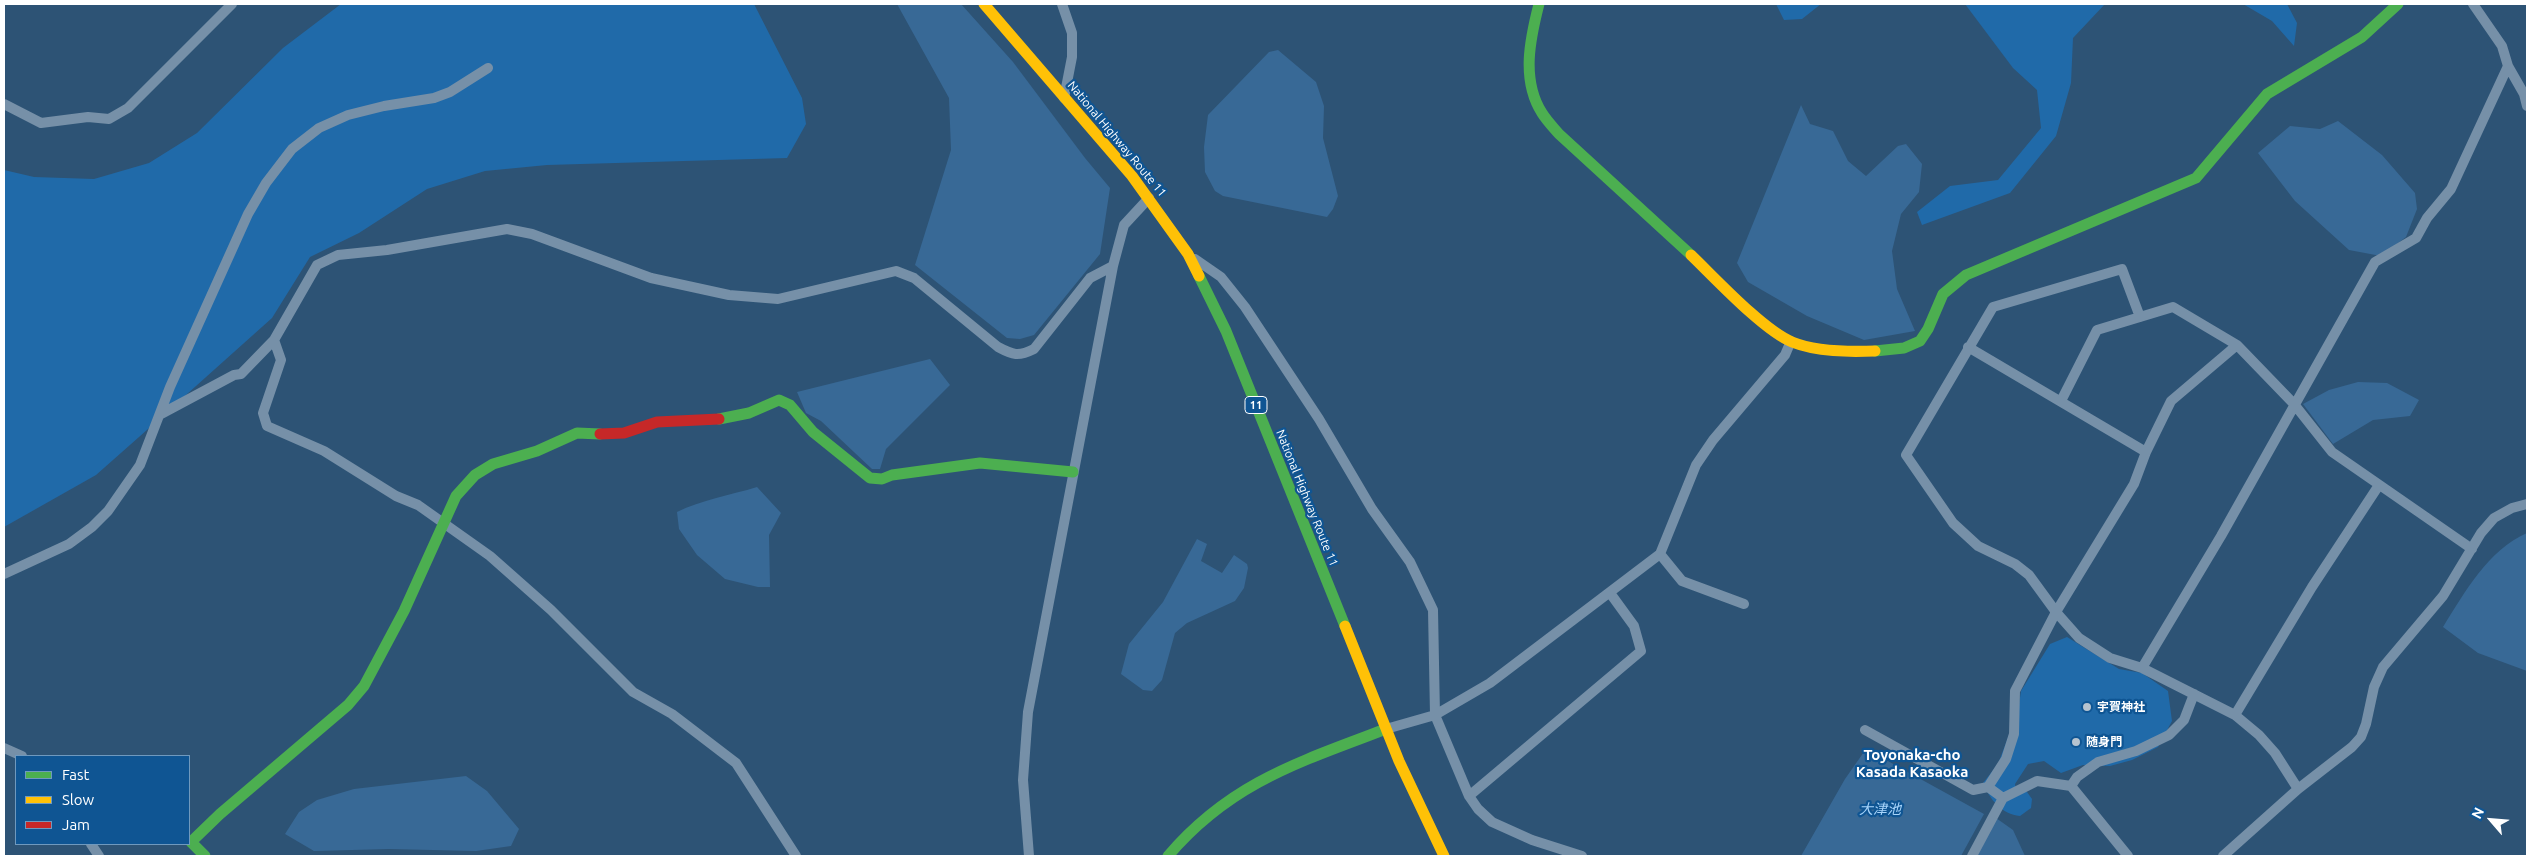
<!DOCTYPE html>
<html>
<head>
<meta charset="utf-8">
<style>
	body { margin:0 }
	#map { position:relative; width:2531px; height:860px; overflow:hidden; background:#2d5375; font-family:Ubuntu,sans-serif }
	canvas { display:block }
	.frame { position:absolute; inset:0; border:5px solid #fff; pointer-events:none }
	.legend { position:absolute; left:15px; top:755px; width:175px; height:90px; box-sizing:border-box; background:#0f5593; border:1px solid #6f99be; margin:0; padding:6px 9px; list-style:none; font-size:15px; color:#fff }
	.legend li { display:flex; align-items:center; gap:10px; height:25px }
	.legend b { width:25px; border:1px solid #6f99be }
	.north { position:absolute; left:2466px; top:795px; width:50px; height:50px; -webkit-text-stroke:4px #0f5593; paint-order:stroke; rotate:297deg; font-size:14px; font-weight:700; line-height:20px; text-align:center; color:#fff }
	.north::after { content:''; display:block; margin:auto; width:18px; height:22px; background:#fff; clip-path:polygon(50% 0,100% 100%,50% 72%,0 100%) }
</style>
</head>
<body>
<div id="map">
<canvas width="2531" height="860"></canvas>
<div class="frame"></div>
<ul class="legend">
<li><b style="height:6px;background:#4caf50"></b>Fast</li>
<li><b style="height:6px;background:#ffc107"></b>Slow</li>
<li><b style="height:6px;background:#c62828"></b>Jam</li>
</ul>
<div class="north">N</div>
</div>
<script>
const ctx = document.querySelector('canvas').getContext('2d');
ctx.lineJoin = 'round';
function fillPath(path, color) { ctx.fillStyle = color; ctx.fill(path, 'evenodd'); }
function strokePath(path, color, width, dash) { ctx.strokeStyle = color; ctx.lineWidth = width; ctx.lineCap = dash ? 'butt' : 'round'; ctx.setLineDash(dash || []); ctx.stroke(path); }
function write(font, color, halo, rows, align = 'center') {
  ctx.font = font + ' Ubuntu,"Noto Sans JP",sans-serif'; ctx.lineWidth = 4.5; ctx.setLineDash([]); ctx.textBaseline = 'middle'; ctx.strokeStyle = halo; ctx.fillStyle = color; for (const [text, x, y, turn = 0] of rows) {
    ctx.save(); ctx.translate(x, y); ctx.rotate((+turn || 0) * Math.PI / 180); ctx.textAlign = isNaN(turn) ? turn : align; if (halo) ctx.strokeText(text, 0, 0); ctx.fillText(text, 0, 0); ctx.restore();
  }
}
fillPath(new Path2D(`
	M341 4H754L802 98 806 124 787 158 547 165 485 171 427 189 359 233 310 257 272 318 139 437 96 475 4 527V170L34 177 94 179 149 163 197 133 283 48Z
	M1776 4H1821L1802 19 1784 20Z
	M1965 4H2105L2073 38 2071 83 2056 136 2010 193 1922 225 1917 212 1950 186 1998 180 2041 128 2037 90 2013 68Z
	M2243 4H2287L2297 23 2294 46 2272 21Z
	M2067 637 2119 669 2142 673 2168 691 2172 721 2158 747 2132 760 2110 766 2083 765 2061 773 2044 761 2028 764 2015 784 2016 789 2027 792 2032 799 2031 808 2020 816C2002 814 1990 800 1983 783L1998 764 2018 711 2021 691 2050 644Z`), '#206aa9');
fillPath(new Path2D(`
	M897 4H961L1013 62 1085 158 1110 188 1100 254 1034 335 1020 339 1007 338 915 265 951 150 949 98Z
	M1278 50 1316 82 1324 106 1323 138 1338 196 1333 209 1327 217 1223 196 1215 191 1205 172 1204 147 1208 115 1269 52Z
	M1801 105 1810 124 1833 131 1848 161 1866 176 1898 146 1906 144 1922 164 1919 192 1901 214 1892 251 1897 289 1915 331 1864 340 1807 316 1748 282 1737 263Z
	M2338 121 2382 155 2415 193 2417 209 2406 237 2381 256 2349 250 2295 201 2258 153 2290 126 2320 129Z
	M930 359 950 385 886 449 880 469H872L821 421 806 413 797 392Z
	M2358 382 2387 383 2419 400 2410 416 2373 420 2333 444 2303 404 2329 390Z
	M757 487 781 513 769 535 770 587H758L725 579 697 555 679 529 677 512C701 500 731 495 757 487Z
	M2527 533V671L2478 653 2443 627C2465 592 2488 550 2527 533Z
	M1197 539 1207 544 1201 561 1222 573 1234 555 1247 564 1248 568 1244 588 1235 601 1187 623 1175 633 1162 680 1152 691 1143 690 1121 674 1129 644 1163 602Z
	M1866 749 1984 814 1961 856H1801L1845 779Z
	M466 776 487 791 519 829 511 846 476 851 389 849 314 851 285 834 299 812 317 800 354 789Z
	M1996 818 2013 830 2025 856H1977Z`), '#386996');
strokePath(new Path2D(`
	M1062 4 1072 33V57L1064 98
	M2473 4 2502 46 2508 66 2524 94 2527 106
	M4 104 41 123 88 117 109 119 128 108 232 4
	M1195 259 1221 277 1245 307 1319 419 1372 509 1410 562 1433 610 1435 715 1469 796 1478 809 1492 822 1532 840 1582 856
	M2140 317 2122 269 1993 307 1906 455 1953 523 1978 546 2015 564 2029 575 2056 612 2079 638 2110 658 2142 668 2235 715 2259 735 2275 753 2298 789
	M274 340 281 360 263 413 267 426 324 451 396 496 418 505 490 556 551 610 633 692 672 714 736 763 796 856
	M1968 347 2146 452
	M2061 401 2097 330 2173 307 2237 345 2294 404 2332 452 2472 549
	M161 414 234 375 241 374 274 340 317 265 338 255 387 250 507 229 532 234 651 278 729 295 778 299 896 271 914 278 998 347C1013 355 1018 357 1034 349L1090 278 1113 266
	M1660 554 1682 581 1744 604
	M4 574 69 544 92 527 108 511 140 465 170 387 248 214 266 183 292 149 319 128 348 115 384 106 434 98 450 92 488 68
	M2142 668 2221 536 2375 262 2416 238 2427 218 2451 189 2508 66
	M2235 715 2312 587 2379 485
	M1386 729 1435 715 1490 683 1660 554 1696 465 1713 440 1785 355 1791 341
	M1865 730 1973 790 1988 787 2003 798
	M4 748 22 756
	M2071 786 2077 777 2098 762 2136 751 2169 735 2184 720 2194 694
	M1988 787 2006 759 2014 734 2015 691 2056 612 2134 484 2146 452 2171 401 2237 345
	M1469 796 1641 651 1634 626 1610 593
	M91 844 99 856
	M1029 856 1023 780 1028 712 1113 266 1124 225 1149 198
	M1972 856 2003 798 2037 781 2071 786 2128 856
	M2223 856 2298 789 2352 747 2361 737 2366 724 2374 687 2383 667 2443 596 2481 533 2494 518 2512 508 2527 504`), '#7690a8', 10);
strokePath(new Path2D(`
	M1539 4C1530 39 1521 80 1542 113 1547 121 1553 127 1559 134L1691 255
	M1199 276 1226 331 1345 626
	M1875 351 1904 348 1920 341 1928 329 1943 294 1966 275 2196 178 2267 94 2362 37 2398 4
	M719 419 749 413 779 400 790 405 813 432 870 478 882 479 892 475 980 463 1073 472
	M205 856 191 842 220 814 348 705 364 686 404 611 456 496 475 475 493 464 537 451 577 433 600 434
	M1168 856C1230 783 1299 762 1386 729`), '#4caf50', 11);
strokePath(new Path2D(`
	M984 4 1132 176 1188 254 1199 276
	M1691 255C1715 278 1763 330 1792 342 1817 352 1849 352 1875 351
	M1345 626 1399 761 1444 856`), '#ffc107', 11);
strokePath(new Path2D(`
	M600 434 624 433 657 422 719 419`), '#c62828', 11);
for (const [x, y, r, color] of [
	[2087,707,5,"#b6c3cf"],
	[2076,742,5,"#b6c3cf"]
]) { const dot = new Path2D(); dot.arc(x, y, r, 0, 2 * Math.PI); ctx.fillStyle = color; ctx.fill(dot); strokePath(dot, '#0f5593', 2); }
for (const [x, y, w] of [
	[1256,405,22]
]) { const box = new Path2D(); box.roundRect(x - w / 2, y - 8.5, w, 17, 4); ctx.fillStyle = '#0f5593'; ctx.fill(box); strokePath(box, '#fff', 1); }
write('bold 11px', '#fff', null, [
	["11",1256,405]
]);
write('12px', '#fff', '#0f5593', [
	["National Highway Route 11",1117,139,50],
	["National Highway Route 11",1307,498,68]
]);
write('bold 12px', '#fff', '#0f5593', [
	["宇賀神社",2097,707],
	["随身門",2086,742]
], 'left');
write('italic 14px', '#a8d5fb', '#0f5593', [
	["大津池",1880,809]
]);
write('bold 15px', '#fff', '#0f5593', [
	["Toyonaka-cho",1912,755],
	["Kasada Kasaoka",1912,772]
]);
</script>
</body>
</html>
